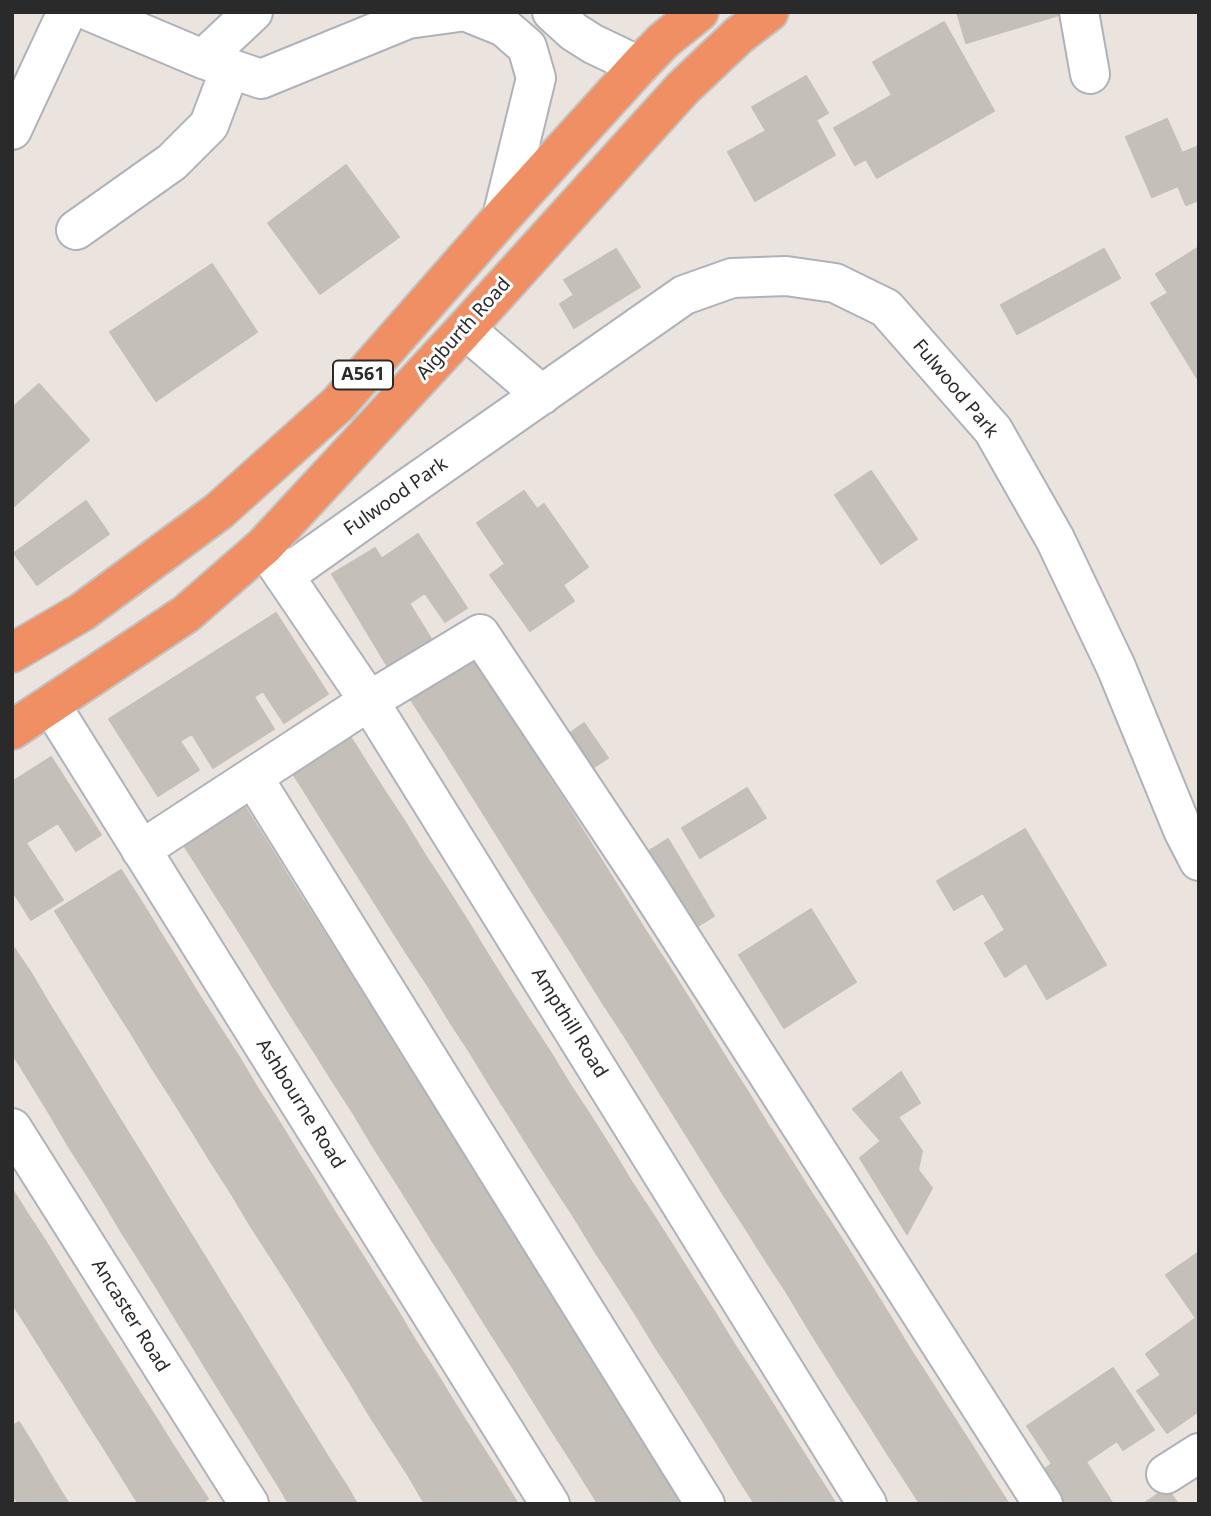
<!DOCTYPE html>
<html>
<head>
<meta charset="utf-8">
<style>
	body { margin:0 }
	#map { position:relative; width:1211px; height:1516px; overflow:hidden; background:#ebe4de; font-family:"Noto Sans",sans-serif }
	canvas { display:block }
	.frame { position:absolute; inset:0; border:14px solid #2a2a2a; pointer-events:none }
</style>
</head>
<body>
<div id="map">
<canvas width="1211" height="1516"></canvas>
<div class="frame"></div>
</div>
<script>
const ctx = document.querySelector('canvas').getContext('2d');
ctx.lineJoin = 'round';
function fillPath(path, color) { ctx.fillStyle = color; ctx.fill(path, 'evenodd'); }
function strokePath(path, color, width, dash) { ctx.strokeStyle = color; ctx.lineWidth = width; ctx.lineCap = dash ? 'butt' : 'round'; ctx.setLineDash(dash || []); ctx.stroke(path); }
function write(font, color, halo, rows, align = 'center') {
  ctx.font = font + ' "Noto Sans",sans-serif'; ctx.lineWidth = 6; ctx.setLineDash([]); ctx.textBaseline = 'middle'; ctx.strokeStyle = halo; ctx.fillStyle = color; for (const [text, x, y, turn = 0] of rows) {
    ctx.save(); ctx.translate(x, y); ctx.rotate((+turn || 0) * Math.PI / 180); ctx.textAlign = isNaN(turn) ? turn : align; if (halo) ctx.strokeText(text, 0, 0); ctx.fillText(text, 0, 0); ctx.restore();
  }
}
const building = new Path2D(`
	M957 12H1069L966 43Z
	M944 22 994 111 877 178 866 159 855 165 834 128 892 95 873 62Z
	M806 76 828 113 816 120 835 155 755 201 728 152 766 131 752 107Z
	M1167 119 1182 153 1199 146V200L1186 205 1178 186 1152 197 1126 137Z
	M346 165 399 237 320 294 268 223Z
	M1199 247V381L1151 303 1168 293 1156 274Z
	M616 249 640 287 574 328 560 304 574 295 564 280Z
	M1104 249 1120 278 1017 334 1001 305Z
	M212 264 257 332 156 401 110 332Z
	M39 384 89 440 12 508V408Z
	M871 471 917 539 881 564 835 495Z
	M524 491 537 509 544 504 588 567 563 585 574 601 530 631 490 575 505 564 477 523Z
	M86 501 109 534 37 585 14 553Z
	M418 534 467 608 445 622 425 593 410 603 381 559Z
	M375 548 438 650 394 677 332 574Z
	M276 613 328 694 284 723 263 691 254 697 274 729 213 768 192 734 180 741 199 770 158 796 109 719Z
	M465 645 486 677 422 717 402 685Z
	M486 677 506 709 443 749 422 717Z
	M506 709 526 741 463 781 443 749Z
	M584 723 608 758 582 775 559 741Z
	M343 725 363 757 306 794 285 761Z
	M526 741 546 773 483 813 463 781Z
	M51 757 101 835 76 851 58 823 26 843 63 900 31 920 12 890V782Z
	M363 757 384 790 326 826 306 794Z
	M546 773 567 805 503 845 483 813Z
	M747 788 766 818 700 858 682 828Z
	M384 790 405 822 347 859 326 826Z
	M237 794 257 826 196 864 176 833Z
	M567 805 587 837 523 877 503 845Z
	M405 822 425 855 368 892 347 859Z
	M257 826 277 858 216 896 196 864Z
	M1025 829 1106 965 1047 999 1026 963 1005 977 985 943 1005 930 983 893 954 910 937 881Z
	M587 837 607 869 543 909 523 877Z
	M668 839 714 916 685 934 639 857Z
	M425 855 446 887 388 924 368 892Z
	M277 858 296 889 236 927 216 896Z
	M607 869 627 901 564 941 543 909Z
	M121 870 141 901 74 942 55 911Z
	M446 887 467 920 409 957 388 924Z
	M296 889 316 920 256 959 236 927Z
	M141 901 160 932 94 974 74 942Z
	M627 901 647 933 584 973 564 941Z
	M811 909 856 982 784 1028 739 955Z
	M316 920 336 952 275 990 256 959Z
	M467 920 487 953 430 989 409 957Z
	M160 932 180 964 113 1005 94 974Z
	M647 933 668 965 604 1005 584 973Z
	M12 945 31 973 12 985Z
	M336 952 356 983 295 1022 275 990Z
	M487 953 507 985 450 1022 430 989Z
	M180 964 199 995 133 1036 113 1005Z
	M668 965 688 997 625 1037 604 1005Z
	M31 973 48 1002 12 1024V985Z
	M356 983 376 1015 315 1053 295 1022Z
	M507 985 528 1018 471 1054 450 1022Z
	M199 995 219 1026 152 1068 133 1036Z
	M688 997 708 1029 645 1069 625 1037Z
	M48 1002 66 1031 17 1061 12 1054V1024Z
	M376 1015 395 1047 335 1085 315 1053Z
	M528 1018 549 1050 491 1087 471 1054Z
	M219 1026 239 1057 172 1099 152 1068Z
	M708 1029 728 1061 665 1101 645 1069Z
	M66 1031 84 1060 35 1090 17 1061Z
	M395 1047 415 1078 355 1116 335 1085Z
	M549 1050 569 1083 512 1120 491 1087Z
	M239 1057 258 1089 192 1131 172 1099Z
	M84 1060 101 1088 52 1118 35 1090Z
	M728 1061 748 1092 685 1133 665 1101Z
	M901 1072 920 1103 898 1117 922 1151 918 1170 932 1188 907 1234 860 1158 881 1141 853 1109Z
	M415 1078 435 1110 374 1148 355 1116Z
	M569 1083 590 1115 532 1152 512 1120Z
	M101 1088 118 1116 69 1147 52 1118Z
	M258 1089 278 1120 211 1162 192 1131Z
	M748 1092 768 1125 705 1165 685 1133Z
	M435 1110 455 1141 394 1179 374 1148Z
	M590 1115 611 1148 553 1185 532 1152Z
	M118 1116 136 1145 87 1175 69 1147Z
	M278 1120 297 1151 231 1193 211 1162Z
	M768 1125 789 1157 725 1197 705 1165Z
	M455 1141 475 1172 414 1211 394 1179Z
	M136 1145 154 1174 105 1204 87 1175Z
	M611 1148 631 1181 574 1217 553 1185Z
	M297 1151 317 1183 250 1225 231 1193Z
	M789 1157 809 1189 746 1229 725 1197Z
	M475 1172 494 1204 433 1242 414 1211Z
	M154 1174 171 1202 122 1233 105 1204Z
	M631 1181 652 1213 594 1250 574 1217Z
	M317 1183 336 1214 270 1256 250 1225Z
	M12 1189 27 1213 12 1223Z
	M809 1189 830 1221 766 1261 746 1229Z
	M171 1202 189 1231 140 1261 122 1233Z
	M494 1204 514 1235 454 1274 433 1242Z
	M27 1213 46 1242 12 1263V1223Z
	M652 1213 673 1246 615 1282 594 1250Z
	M336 1214 356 1245 290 1287 270 1256Z
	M830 1221 850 1252 787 1293 766 1261Z
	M189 1231 207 1260 158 1290 140 1261Z
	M514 1235 534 1267 473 1305 454 1274Z
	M46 1242 63 1270 12 1303V1263Z
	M356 1245 376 1277 310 1319 290 1287Z
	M673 1246 693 1278 636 1315 615 1282Z
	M850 1252 870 1284 806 1325 787 1293Z
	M1199 1252V1411L1167 1433 1137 1391 1161 1375 1146 1354 1196 1318 1166 1275Z
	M207 1260 224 1288 175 1318 158 1290Z
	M534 1267 553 1298 493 1337 473 1305Z
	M63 1270 81 1299 30 1331 12 1303Z
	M376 1277 396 1308 329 1350 310 1319Z
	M693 1278 714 1311 656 1348 636 1315Z
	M870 1284 890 1316 826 1357 806 1325Z
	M224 1288 242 1317 193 1347 175 1318Z
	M553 1298 573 1330 513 1368 493 1337Z
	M81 1299 99 1328 48 1360 30 1331Z
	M396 1308 415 1340 349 1381 329 1350Z
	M714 1311 734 1344 677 1380 656 1348Z
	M890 1316 910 1349 846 1389 826 1357Z
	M242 1317 259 1345 210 1375 193 1347Z
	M99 1328 117 1356 66 1388 48 1360Z
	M573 1330 593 1361 532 1399 513 1368Z
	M415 1340 435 1371 368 1413 349 1381Z
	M734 1344 755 1376 698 1413 677 1380Z
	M259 1345 277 1374 228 1404 210 1375Z
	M910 1349 930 1380 867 1421 846 1389Z
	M117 1356 135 1385 84 1417 66 1388Z
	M593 1361 613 1393 552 1431 532 1399Z
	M1113 1368 1154 1430 1123 1450 1117 1441 1086 1462 1113 1504H1044L1028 1480 1052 1464 1027 1426Z
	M435 1371 454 1402 388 1444 368 1413Z
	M277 1374 294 1402 246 1433 228 1404Z
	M755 1376 776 1409 718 1445 698 1413Z
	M930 1380 951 1413 887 1453 867 1421Z
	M135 1385 153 1413 102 1445 84 1417Z
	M613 1393 633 1424 572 1462 552 1431Z
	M294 1402 312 1431 263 1461 246 1433Z
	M454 1402 474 1434 408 1475 388 1444Z
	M776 1409 796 1441 738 1478 718 1445Z
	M153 1413 171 1442 120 1474 102 1445Z
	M951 1413 971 1444 908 1485 887 1453Z
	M19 1422 37 1451 12 1467V1426Z
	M633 1424 652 1456 592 1494 572 1462Z
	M312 1431 330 1460 281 1490 263 1461Z
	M474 1434 494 1465 432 1504H425L408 1475Z
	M796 1441 817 1474 770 1504H755L738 1478Z
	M171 1442 189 1470 138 1503 120 1474Z
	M971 1444 991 1476 948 1504H920L908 1485Z
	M37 1451 54 1480 18 1503 12 1494V1467Z
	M652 1456 672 1487 646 1504H598L592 1494Z
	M330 1460 348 1488 323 1504H289L281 1490Z
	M494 1465 513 1496 501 1504H432Z
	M189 1470 208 1499 200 1504H139Z
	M817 1474 836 1504H770Z
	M991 1476 1009 1504H948Z
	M54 1480 69 1504H19L18 1503Z
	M672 1487 683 1504H646Z
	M348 1488 357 1504H323Z
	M1167 1488 1178 1504H1143Z
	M513 1496 518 1504H501Z`);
fillPath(building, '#c4bfb9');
strokePath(building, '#c6bfb7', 2);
const minor = new Path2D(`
	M91 12 203 59 261 79 408 19 459 12
	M467 12 504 27 527 47 536 78 502 217
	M552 12 574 32 593 44 639 66
	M1079 12 1090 74
	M203 59 253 12
	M12 130 67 12
	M76 230 172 162 209 125 230 69
	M465 329 542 395
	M270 555 369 701 867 1504
	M284 576 408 488 684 295 732 278 786 276 835 283 886 308 993 430 1055 539 1116 667 1183 830 1199 861
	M51 705 550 1504
	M253 777 705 1504
	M141 850 369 701 480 634 645 882 1043 1504
	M12 1128 249 1504
	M1166 1474 1199 1453`);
const highway = new Path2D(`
	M12 653 82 612 219 511 338 404 502 217 639 66 663 41 699 12
	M12 730 186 614 264 546 465 329 683 88 739 35 769 12`);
strokePath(minor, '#aeb2ba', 42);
strokePath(highway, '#c3c3c3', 42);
strokePath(minor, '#fff', 38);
strokePath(highway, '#f08f63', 38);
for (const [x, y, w] of [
	[363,375,60]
]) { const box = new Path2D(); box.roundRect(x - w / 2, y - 14.5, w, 29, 5); ctx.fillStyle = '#fff'; ctx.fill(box); strokePath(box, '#2a2a2a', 2); }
write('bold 18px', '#2a2a2a', null, [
	["A561",363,375]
]);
write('19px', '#2a2a2a', '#fff', [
	["Aigburth Road",464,329,-48],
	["Fulwood Park",955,389,50],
	["Fulwood Park",396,497,-35],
	["Ampthill Road",569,1023,58],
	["Ashbourne Road",300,1104,58],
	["Ancaster Road",130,1316,58]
]);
</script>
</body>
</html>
